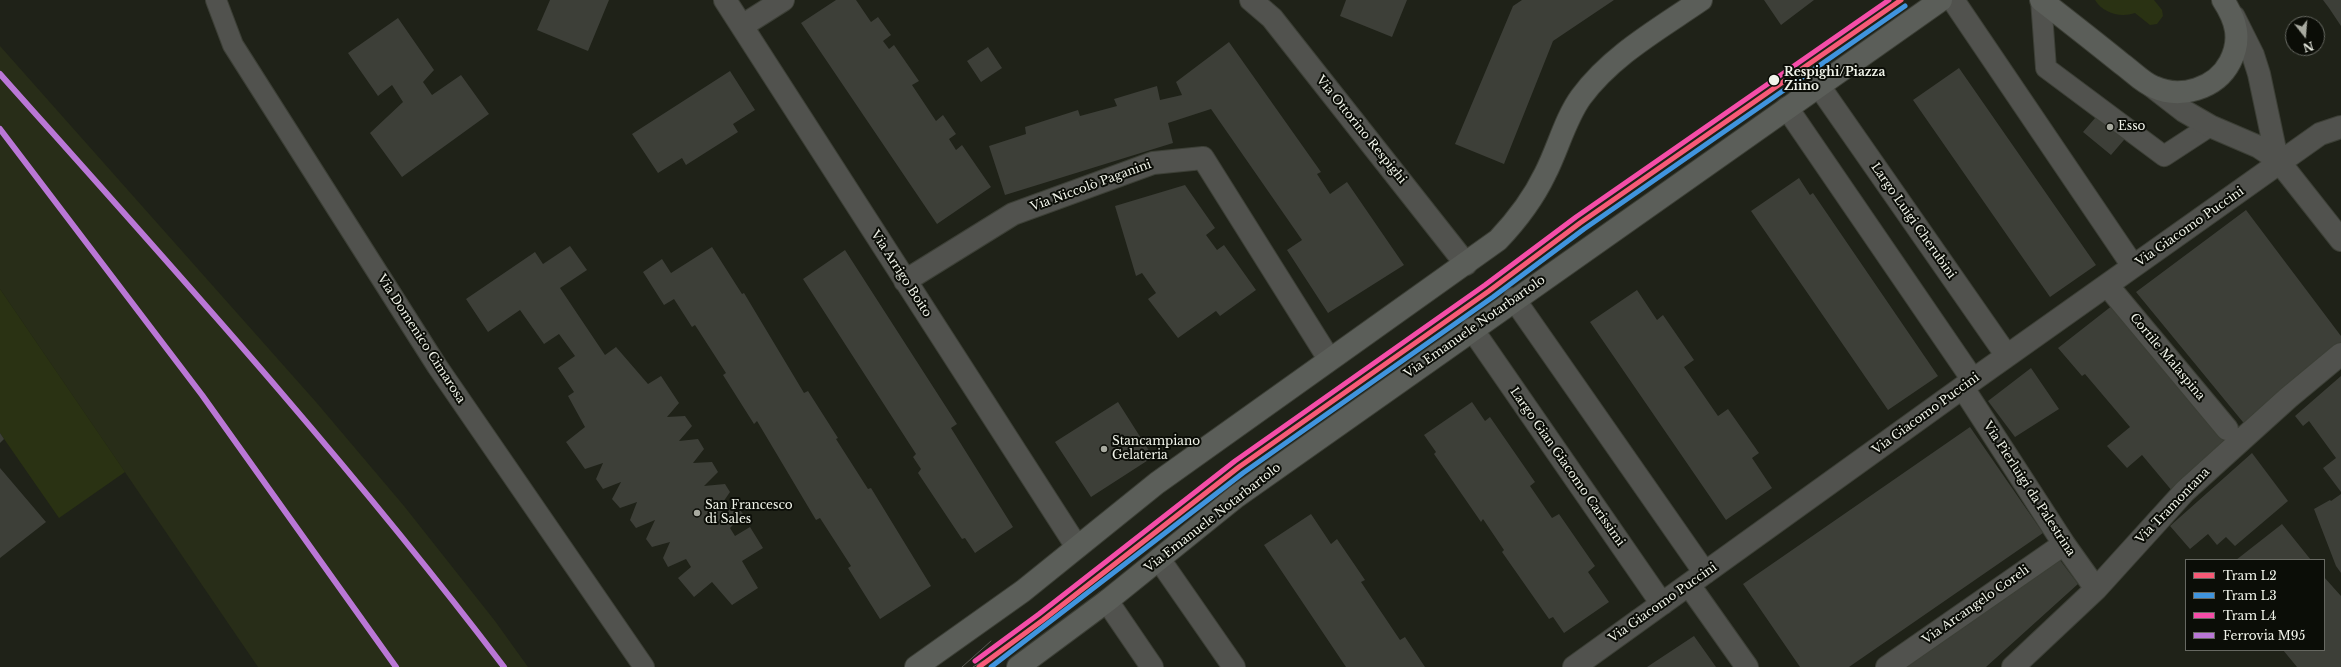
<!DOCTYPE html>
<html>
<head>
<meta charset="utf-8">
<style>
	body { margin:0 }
	#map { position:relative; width:2341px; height:667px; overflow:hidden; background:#1f2218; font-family:"Libre Baskerville",serif }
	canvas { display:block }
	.legend { position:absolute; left:2185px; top:559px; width:140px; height:92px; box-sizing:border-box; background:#0b0d07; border:1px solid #676962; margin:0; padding:5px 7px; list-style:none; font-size:12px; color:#f1f4ea }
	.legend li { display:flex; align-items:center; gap:8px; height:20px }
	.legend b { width:20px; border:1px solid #676962 }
	.north { position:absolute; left:2285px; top:16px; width:40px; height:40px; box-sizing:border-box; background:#0b0d07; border:1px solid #676962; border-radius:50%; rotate:163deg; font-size:11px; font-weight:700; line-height:16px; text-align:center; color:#f1f4ea }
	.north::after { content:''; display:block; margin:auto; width:14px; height:18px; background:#a8aaa0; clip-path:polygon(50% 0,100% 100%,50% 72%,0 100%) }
</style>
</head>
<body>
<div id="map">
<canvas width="2341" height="667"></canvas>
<ul class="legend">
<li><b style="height:5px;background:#f75a77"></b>Tram L2</li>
<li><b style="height:5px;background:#4094de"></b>Tram L3</li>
<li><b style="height:5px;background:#f54da8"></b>Tram L4</li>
<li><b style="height:5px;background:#ba77d6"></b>Ferrovia M95</li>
</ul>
<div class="north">N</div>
</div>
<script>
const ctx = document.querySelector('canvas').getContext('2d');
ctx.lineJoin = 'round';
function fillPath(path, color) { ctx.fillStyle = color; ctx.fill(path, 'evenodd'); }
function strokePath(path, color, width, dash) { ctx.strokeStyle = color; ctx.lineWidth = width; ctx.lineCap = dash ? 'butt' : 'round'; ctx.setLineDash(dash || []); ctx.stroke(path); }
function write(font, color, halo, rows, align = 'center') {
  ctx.font = font + ' "Libre Baskerville",serif'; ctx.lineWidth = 4; ctx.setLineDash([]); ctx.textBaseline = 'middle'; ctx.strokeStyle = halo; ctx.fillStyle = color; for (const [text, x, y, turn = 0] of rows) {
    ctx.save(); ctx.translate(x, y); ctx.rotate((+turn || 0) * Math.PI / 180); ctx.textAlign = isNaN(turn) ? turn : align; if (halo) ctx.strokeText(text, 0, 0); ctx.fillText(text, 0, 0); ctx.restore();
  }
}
fillPath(new Path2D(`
	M0 46 316 402 404 506 495 621 528 667H258L0 289Z`), '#282d18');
fillPath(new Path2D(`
	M2095 0H2154L2162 10 2163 16 2157 24 2150 25 2135 13C2120 18 2103 13 2095 0Z
	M0 289 125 472 59 518 0 433Z`), '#2a3213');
fillPath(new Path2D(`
	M550 0H609L588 51 537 30Z
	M836 0H856L871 22 878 17 891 35 883 41 889 49 894 45 919 81 912 85 936 121 943 115 956 134 949 139 956 150 962 145 991 187 937 224 801 23Z
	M1346 0H1407L1392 37 1340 16Z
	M1522 0H1614L1553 41 1504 164 1455 144 1513 6Z
	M1764 0H1814L1781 25Z
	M2323 0H2341V26L2329 8Z
	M398 18 434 70 423 82 432 95 461 75 489 114 402 177 370 133 403 102 392 85 378 96 348 53Z
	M1229 42 1321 172 1317 174 1330 194 1347 182 1404 265 1328 313 1287 250 1302 240 1211 109 1168 123 1173 143 1005 195 989 146 1026 134 1025 127 1078 110 1080 116 1117 106 1114 99 1157 86 1160 100 1182 95 1176 82Z
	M988 47 1002 68 981 82 967 61Z
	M1959 68 2096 265 2050 297 1913 100Z
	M730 71 755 110 733 124 738 132 686 165 682 158 658 173 632 134Z
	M2108 103 2136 126 2111 155 2083 132Z
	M1799 178 1810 195 1813 193 1938 376 1888 410 1751 211Z
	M1185 185 1215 228 1206 235 1217 250 1224 245 1256 290 1220 316 1216 311 1178 338 1148 299 1156 293 1142 273 1136 276 1115 206Z
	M2246 210 2341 336V342L2247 427 2136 292Z
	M570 246 587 270 560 288 605 355 616 347 648 384 661 376 679 403 667 417 685 416 692 426 679 441 698 439 704 449 693 463 712 462 718 472 704 486 725 484 730 492 719 508 737 506 743 514 730 528 735 536 750 527 763 548 742 561 758 588 732 605 712 582 694 597 678 578 691 567 686 559 668 567 663 558 670 542 652 547 646 539 655 520 636 528 630 520 637 502 620 508 612 499 621 482 603 489 596 479 603 463 585 469 566 442 585 427 568 396 574 392 558 368 575 356 559 334 544 344 520 310 488 332 466 299 535 252 543 264Z
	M712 247 742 294 744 293 804 393 808 391 838 438 836 439 868 489 871 488 931 586 880 619 848 568 851 566 820 518 816 520 757 421 754 424 723 375 726 373 695 325 692 327 674 299 664 305 643 272 662 259 671 273Z
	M845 250 957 424 951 428 1013 527 975 553 965 538 962 539 918 473 921 469 913 457 916 454 803 279Z
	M1637 290 1657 320 1663 315 1694 360 1684 367 1718 416 1728 409 1759 453 1752 458 1772 488 1726 520 1590 322Z
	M2113 305 2229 444 2173 492 2142 455 2127 468 2107 446 2130 427 2085 374 2082 376 2058 348Z
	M2031 368 2059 409 2015 437 1988 401Z
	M2341 376V492L2323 468 2336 458 2309 421 2303 426 2295 416Z
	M1118 402 1153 457 1091 497 1055 442Z
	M1472 402 1485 421 1490 417 1535 482 1530 486 1552 518 1559 514 1595 566 1588 572 1609 602 1564 633 1553 617 1549 619 1502 552 1504 550 1483 519 1481 522 1434 454 1436 452 1424 435Z
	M1970 427 2043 533 1849 667H1800L1743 584Z
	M0 433 4 439 0 443Z
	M2252 453 2288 501 2235 546 2226 537 2217 545 2208 534 2190 549 2170 526Z
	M0 468 46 522 0 558Z
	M2341 494V573L2336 566 2314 509 2330 500 2331 501Z
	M1311 514 1331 544 1337 539 1365 580 1361 582 1400 640 1405 637 1425 667H1346L1264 545Z
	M2282 524 2311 560H2236Z
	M2060 560 2078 584 1986 667H1906Z
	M2324 577 2341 596V667H2297L2283 650H2324Z
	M1694 636 1716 667H1647Z`), '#3d3f38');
const lane = new Path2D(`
	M216 0 233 45 437 366 644 667
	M2041 0 2046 68 2164 156 2210 126`);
const street = new Path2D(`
	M725 0 1077 547
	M1251 0 1272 18 1466 264
	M1953 0 2133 266
	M2234 17 2253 55 2259 74 2277 159
	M742 26 783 0
	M1819 86 2007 356
	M2153 87 2184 111 2210 126 2259 147 2277 159 2341 240
	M1787 108 1973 380
	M905 281 1013 214 1153 163 1203 158 1329 359
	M2107 285 2227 429
	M1514 299 1705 573
	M1472 329 1662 604
	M1963 388 2064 544 2096 589
	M1159 559 1234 667
	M1689 585 1747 667
	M1107 601 1152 667
	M1574 667 1973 380 2320 134 2341 127
	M1887 667 2064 544
	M2013 667 2096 589 2185 491 2288 398 2341 354`);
const secondary = new Path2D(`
	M2041 0C2068 21 2095 42 2122 64 2132 71 2143 83 2154 87 2180 99 2216 89 2230 62 2242 39 2236 20 2223 0
	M916 667 1023 591 1157 483 1498 240C1517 220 1533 199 1545 174 1558 149 1565 119 1581 97 1612 55 1659 29 1701 0
	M1018 667 1107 601 1236 497 1941 0`);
strokePath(lane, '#3c3f36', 22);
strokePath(street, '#3c3f36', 24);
strokePath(secondary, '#3c3f36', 24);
strokePath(lane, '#51524e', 20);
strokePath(street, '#51524e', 22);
strokePath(secondary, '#5b5e59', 22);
strokePath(new Path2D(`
	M962 667 991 641
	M973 667 999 652`), '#585954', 1);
strokePath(new Path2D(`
	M0 74C173 268 347 460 504 667
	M0 129 202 395 396 667`), '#ba77d6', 6);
strokePath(new Path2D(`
	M979 667 1043 620 1239 467 1489 291 1580 223 1901 0`), '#f75a77', 5);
strokePath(new Path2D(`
	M991 667 1243 473 1493 297 1584 229 1905 6`), '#4094de', 5);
strokePath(new Path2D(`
	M975 661 1039 614 1235 461 1485 285 1576 217 1889 0`), '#f54da8', 5);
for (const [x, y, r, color] of [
	[1774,80,6,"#f1f4ea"],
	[2110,127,4,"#a8aaa0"],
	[1104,449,4,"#a8aaa0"],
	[697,513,4,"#a8aaa0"]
]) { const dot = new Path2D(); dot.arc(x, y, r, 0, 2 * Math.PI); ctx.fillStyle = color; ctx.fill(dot); strokePath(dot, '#0b0d07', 1.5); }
write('bold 12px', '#f1f4ea', '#0b0d07', [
	["Respighi/Piazza",1784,73],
	["Ziino",1784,87]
], 'left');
write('12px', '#f1f4ea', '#0b0d07', [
	["Esso",2118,127],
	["Stancampiano",1112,442],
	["Gelateria",1112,456],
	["San Francesco",705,506],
	["di Sales",705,520]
], 'left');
write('12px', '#f1f4ea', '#0b0d07', [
	["Via Ottorino Respighi",1361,130,51],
	["Via Niccolò Paganini",1091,186,-20],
	["Largo Luigi Cherubini",1913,221,55],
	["Via Giacomo Puccini",2190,227,-35],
	["Via Arrigo Boito",901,274,57],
	["Via Emanuele Notarbartolo",1475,327,-35],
	["Via Domenico Cimarosa",421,339,57],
	["Cortile Malaspina",2167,357,50],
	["Via Giacomo Puccini",1926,414,-36],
	["Largo Gian Giacomo Carissimi",1567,467,55],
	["Via Pierluigi da Palestrina",2029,489,57],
	["Via Tramontana",2173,506,-46],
	["Via Emanuele Notarbartolo",1213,518,-38],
	["Via Giacomo Puccini",1663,603,-35],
	["Via Arcangelo Coreli",1976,605,-35]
]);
</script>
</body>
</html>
